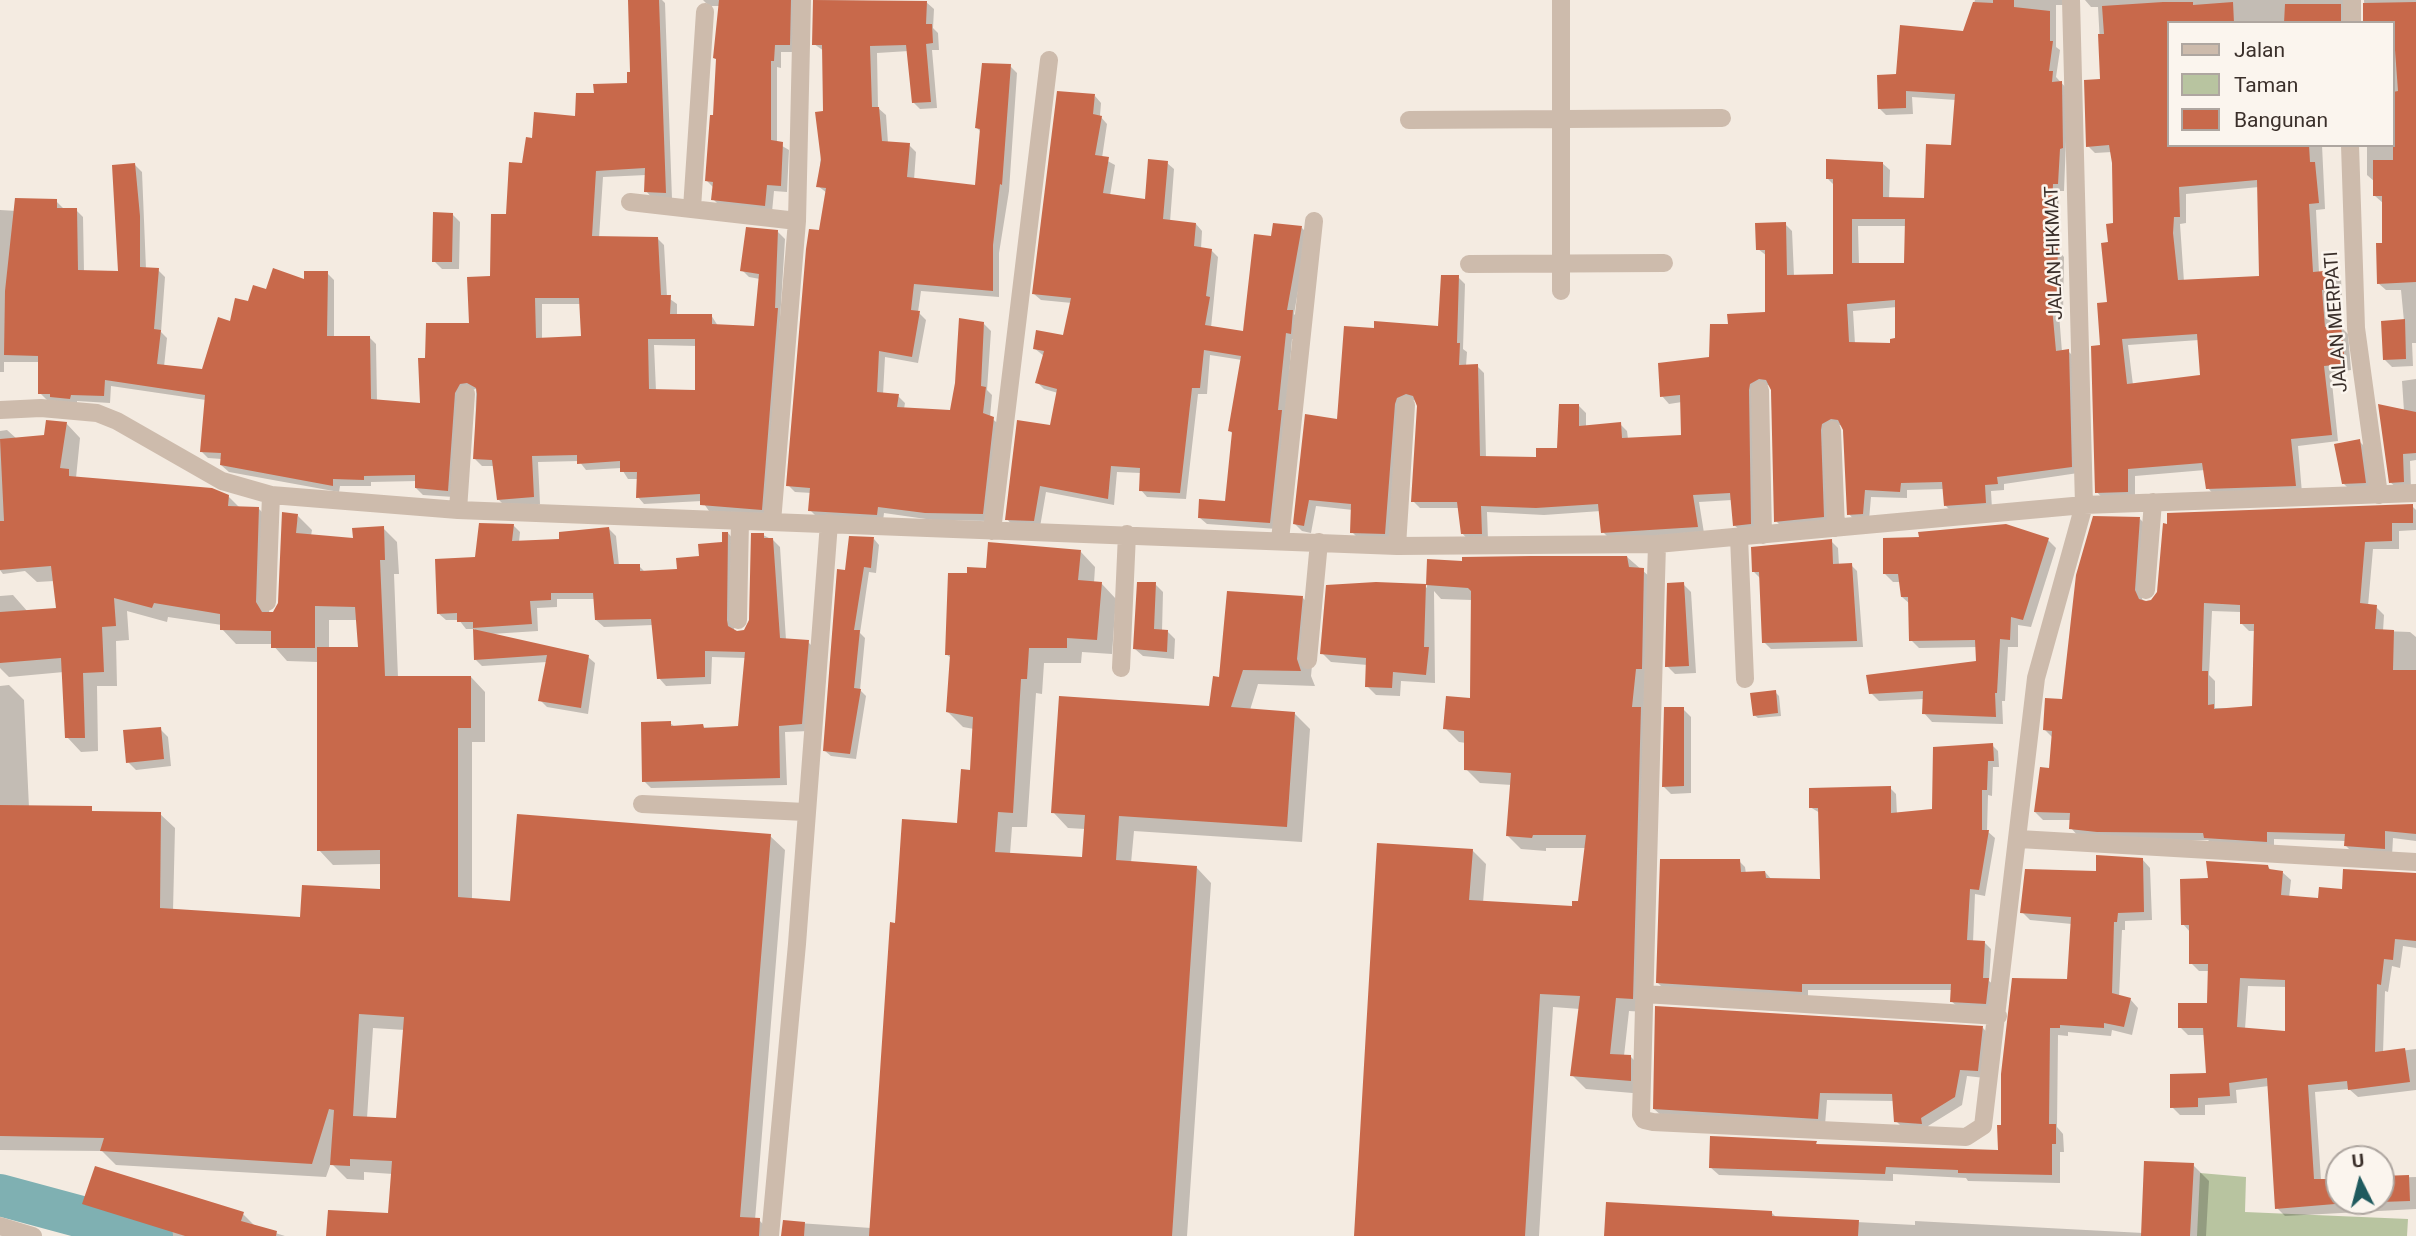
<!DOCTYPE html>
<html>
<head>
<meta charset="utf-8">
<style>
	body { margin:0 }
	#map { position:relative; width:2416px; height:1236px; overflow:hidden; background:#f4ebe1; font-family:Roboto,sans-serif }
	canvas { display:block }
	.legend { position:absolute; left:2167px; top:21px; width:228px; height:126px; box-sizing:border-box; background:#fbf5ee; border:2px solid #aea6a0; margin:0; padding:9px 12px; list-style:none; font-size:21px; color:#3b302b }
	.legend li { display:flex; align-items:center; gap:14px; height:35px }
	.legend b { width:35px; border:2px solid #aea6a0 }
	.north { position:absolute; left:2325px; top:1145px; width:70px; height:70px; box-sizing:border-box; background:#fbf5ee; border:2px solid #aea6a0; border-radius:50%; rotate:354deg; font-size:19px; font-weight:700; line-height:28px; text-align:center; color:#3b302b }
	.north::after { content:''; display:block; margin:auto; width:24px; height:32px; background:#1f5a5e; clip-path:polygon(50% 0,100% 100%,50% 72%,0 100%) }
</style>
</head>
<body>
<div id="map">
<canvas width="2416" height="1236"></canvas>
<ul class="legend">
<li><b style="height:9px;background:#cdbbac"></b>Jalan</li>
<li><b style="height:19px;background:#b8c4a0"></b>Taman</li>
<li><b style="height:19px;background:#c8694b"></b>Bangunan</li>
</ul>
<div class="north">U</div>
</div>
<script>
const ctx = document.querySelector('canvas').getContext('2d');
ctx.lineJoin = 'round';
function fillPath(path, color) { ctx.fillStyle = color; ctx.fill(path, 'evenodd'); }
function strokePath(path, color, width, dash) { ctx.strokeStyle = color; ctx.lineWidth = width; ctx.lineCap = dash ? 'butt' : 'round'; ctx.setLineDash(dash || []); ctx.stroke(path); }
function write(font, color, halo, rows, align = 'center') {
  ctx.font = font + ' Roboto,sans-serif'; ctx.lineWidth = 5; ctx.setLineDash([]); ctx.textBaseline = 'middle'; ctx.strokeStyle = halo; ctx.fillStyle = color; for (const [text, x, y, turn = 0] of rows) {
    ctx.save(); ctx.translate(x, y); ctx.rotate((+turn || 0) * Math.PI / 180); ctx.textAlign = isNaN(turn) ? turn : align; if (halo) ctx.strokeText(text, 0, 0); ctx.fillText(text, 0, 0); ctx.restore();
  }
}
fillPath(new Path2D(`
	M2200 1173 2246 1177 2245 1212 2408 1219 2407 1236H2197Z`), '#b8c4a0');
fillPath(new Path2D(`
	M630 0H662L665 3 672 199H653L646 191V175L603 177 599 238H657L664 245 667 297 677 304V316L711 315 718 326 756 328 760 279 749 277 742 270 778 232 785 239 768 516 709 511 702 501 644 504 638 497V479H628L621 468 586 470 579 461 538 462 540 504 505 506 498 499 495 466H482L475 459 476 389 467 391 454 497 423 495 416 488 417 481 371 482V486H340L339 492 229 472 221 465 222 459 208 458 201 451 206 400 111 386 110 403 77 401V405L58 404 47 400 40 393V362H4V372H0V210L17 211 56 201 63 208 76 210 83 217 84 272 119 273 135 165 142 172 146 269 158 270 165 277 161 332 167 338 164 367 203 371 231 323 249 303 267 292 327 273 334 280V337H369L376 344 377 402 422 404 427 359 470 325 492 277 523 165 534 140 577 117 595 95 629 84 632 74ZM542 304H581L582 338 542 339ZM654 345 697 346V392L656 391Z
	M703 0H802L796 52H781V68L777 67V143L789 150 787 192 774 191 772 212 720 206 713 199 714 188 707 181 715 117 720 6H709Z
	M814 0 926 2 934 9 933 28 938 33 939 50H932L937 108 920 109 913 102 909 51 877 53 878 108 886 115 888 143 909 145 916 152 914 180 976 187 981 132 977 128 1010 66 1017 73 1009 191 999 253V297L921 291 918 312 926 320 918 363 885 357 883 395 898 396 905 403 904 409 951 412 984 324 991 331 987 390 992 395 990 417 1001 426 989 521 933 520 884 513 883 521 817 517 810 510 812 493 795 492 788 485 827 193 818 186 825 113 824 51 814 44Z
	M1975 0H2070L2067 5H2056V47L2060 50 2056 77 2068 90 2064 191H2059L2057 249 2064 257 2063 314H2059L2062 352 2068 351 2075 358 2078 473 2004 484V490L1991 491 1992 509 1953 513 1946 506 1944 489 1907 490V498L1871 497 1869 520 1856 522 1849 514 1843 426 1839 425 1831 524 1783 528 1776 521 1771 386 1767 385 1758 531 1742 532 1734 525 1732 500 1699 502 1704 533 1610 539 1603 532 1601 511 1544 515 1487 512 1488 540 1469 541 1462 533 1460 508H1420L1413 501 1419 405 1414 400 1404 405 1392 541 1359 539 1352 532 1353 510 1316 506 1311 533 1302 531 1295 524 1375 330 1439 328 1458 277 1465 284 1463 349 1467 352 1466 366H1477L1484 373 1486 458H1537L1559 450 1579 406 1586 413V427L1620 424 1627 431 1628 439 1683 436 1682 402 1669 404 1662 396 1710 358 1730 326 1767 313V256L1758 249 1785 224 1792 231 1794 276H1835V186L1828 179 1882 163 1890 170 1889 199 1926 200 1952 147 1956 100 1912 97 1913 114 1886 115 1879 108 1897 76 1964 33ZM1858 226H1907L1905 264 1859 265ZM1897 307V340L1892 345 1855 344 1853 311Z
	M2085 0H2351L2349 23H2169V145H2322L2325 209 2316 210 2319 273 2334 272 2341 279 2342 295 2329 296 2331 328 2341 327 2348 334 2351 370 2331 373 2338 441 2298 446 2302 493 2215 496 2208 488 2205 470 2135 476V499L2104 500 2097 492 2102 347 2109 303 2110 244 2115 225 2112 152 2095 153 2088 146 2102 80 2098 7H2091ZM2259 187 2261 278 2184 282 2180 224 2186 223V194ZM2199 340 2202 376 2133 385 2128 345Z
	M2364 0H2416V343H2412L2413 366 2392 367 2384 359 2404 321 2401 290H2386L2378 283 2383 244V203L2375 196V182L2367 175V145H2393V23H2365Z
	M1095 96 1101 103 1100 116 1107 124 1102 158 1115 165 1110 196 1146 201 1167 163 1174 169 1170 222 1196 224 1202 231 1201 249 1211 250 1218 257 1211 328 1244 333 1273 238 1301 227 1308 234 1294 314 1299 319 1297 340 1292 339 1277 529 1207 524 1200 518 1226 503 1234 435 1230 431 1242 360 1210 355 1207 394H1198L1186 499 1147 497 1141 490V473L1117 472 1114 505 1046 492 1040 527 1013 526 1007 519 1051 427 1058 393 1044 389 1037 382 1044 356 1034 348 1064 337 1072 303 1041 300 1034 294Z
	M452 214 460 222 459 269H442L434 261Z
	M2416 379V460L2410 461 2411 489H2398L2390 482 2404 411 2402 381Z
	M66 423 80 438 76 478 228 496 240 508H258L273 523 269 614 274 613 280 603 298 516 312 530 311 536 355 540 383 528 397 542 399 574H394L398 678 471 677 485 692V742H472V899L511 902 770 836 785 850 755 1220H759L774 1236H328L390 1215 393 1174 364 1172V1180L347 1179 331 1163 326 1177 116 1165 102 1151 0 1150V686L9 685 24 700 29 808 160 814 175 828 173 911 302 918 382 891V864L333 865 319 850 318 662 287 661 272 644H236L222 629V625L168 617 167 622 127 611 129 640 116 641 117 686H97L98 751 81 752 67 737 64 672 9 677 0 668V596L13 595 28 612 58 609 54 581 37 582 25 571 3 574 0 570V431L7 430 17 439 45 437ZM329 620H358L360 649H329ZM373 1028 405 1030 397 1120 367 1118Z
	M2359 441 2367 449 2373 491H2351L2343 483Z
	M2412 506 2416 510V530L2399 531V549H2373L2368 606 2376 607 2384 615 2383 631 2410 632 2416 637V841L2393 838 2392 856 2354 854 2346 846V841L2274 839V849L2214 846 2208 840 2151 842 2079 837 2071 828 2072 820H2043L2035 812 2051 770 2053 738 2045 730 2064 701 2140 519 2148 527 2142 599 2146 603ZM2212 611 2241 612V623L2249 631H2256L2254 708H2215V681L2209 675Z
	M513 525 520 532 519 542 561 541 609 529 616 536 619 566H639L645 572 679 570 724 544 728 533 735 541 734 631H745L751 621 763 535 773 540 780 547 786 640 808 642 815 649 809 731 785 732 787 785 651 788 644 781 670 723 675 727 740 728 746 658 712 657 711 684 666 686 659 678 653 625 604 627 596 620 595 599H557V607L537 608 538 631 491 634 588 657 595 663 588 714 547 707 540 700 547 662 482 666 475 659V629H466L459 620H446L438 613 476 559Z
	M874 539 879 545 876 573 869 572 860 633 865 638 860 690 866 696 856 759 831 756 825 751 847 572Z
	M2048 540 2056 548 2031 627 2018 625V647H2008L2005 701H2002L2003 724 1932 722 1924 713V699L1879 701 1871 693 1978 663 1977 647 1919 648 1911 640 1910 604 1902 597 1901 582H1893L1885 574Z
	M1831 541 1838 548 1839 566 1851 565 1857 571 1863 647 1771 649 1764 642 1761 579 1754 572Z
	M989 544 1080 551 1095 567 1094 583H1101L1116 599 1112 654 1082 652 1081 663H1044L1042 694 1036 693 1027 827H1012L1010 854 1083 859 1085 829 1068 828 1053 812 1210 708 1221 679 1302 597 1317 613 1311 676 1315 686 1258 684 1250 710 1294 713 1310 729 1302 842 1134 831 1131 863 1196 867 1211 883 1187 1236H783L784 1222 871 1228 896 925 959 825 972 771 974 729 963 727 947 711 952 659 946 654 969 575 988 570Z
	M1627 557 1658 584 1646 1012 1629 1011 1624 1056 1631 1057 1645 1071 1644 1094 1586 1089 1572 1075 1580 1009 1553 1007 1539 1236H1355L1472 850 1486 864 1483 903 1574 908 1579 903 1587 848H1546V851L1521 849 1507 835 1512 785 1480 783 1466 769V743L1459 742 1445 728 1471 700 1472 600 1441 599 1434 591 1435 683 1401 681 1400 696 1376 695 1367 686 1368 665 1331 662 1322 653 1425 586 1427 588 1428 561 1464 563Z
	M1155 584 1163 592 1162 631H1167L1175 639 1174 659 1143 656 1135 649Z
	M1683 584 1691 592 1696 673 1675 674 1667 666Z
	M1775 692 1779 696 1781 716 1758 718 1754 715Z
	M1683 709 1691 717V793L1671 794 1663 786Z
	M160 729 168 737 171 766 136 770 128 762Z
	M1992 745 1998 751 1999 767H1993L1992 796 1988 795 1987 831 1995 838 1985 896 1975 894 1973 942H1984L1991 949 1989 981 1995 986 1992 1009 1958 1007 1951 1001 1952 990H1808V998L1664 989 1658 983 1739 861 1745 867 1746 874 1765 872 1772 880 1822 881 1820 813 1810 807 1890 788 1896 794 1897 815 1934 811Z
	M2142 859 2150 868 2152 920 2125 921V930H2122L2119 997 2130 999 2138 1008 2132 1035 2112 1030 2111 1036 2068 1032V1036L2058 1035 2057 1127 2063 1134 2064 1152H2060V1183L1968 1181 1966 1178 1893 1174V1181L1719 1175 1710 1167 1816 1143 1818 1146 1999 1151 2003 1127 2069 980 2072 924 2030 920 2022 912 2098 872Z
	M2268 867 2272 871 2282 872 2291 880 2289 898 2319 900 2343 891 2416 873V948L2403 946 2400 968 2392 966 2388 992 2385 991 2383 1053 2416 1049V1090L2358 1097 2349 1089 2315 1092 2321 1180 2339 1179V1201H2381V1178L2416 1177V1209L2285 1216 2277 1208 2269 1086 2236 1090 2237 1103 2205 1105V1115H2180L2172 1107 2208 1075 2205 1035H2188L2180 1027 2209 1005V971H2199L2191 963V933L2183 924 2210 880ZM2248 986 2287 987V1032L2245 1029Z
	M1983 1028 1990 1036 1985 1078 1967 1076 1962 1105 1928 1126 1929 1130 1904 1129 1896 1121 1895 1101 1827 1100 1825 1125 1662 1116 1654 1109Z
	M2193 1165 2209 1181 2206 1236H1606L1771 1212 1777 1218 1915 1225V1221L2143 1233Z
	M84 1203 243 1214 256 1227 285 1236H162L96 1215Z`), '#0003');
strokePath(new Path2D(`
	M0 1195 152 1236`), '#7fb0b2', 42);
fillPath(new Path2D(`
	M628 0H659L666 193 644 192 645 168 596 171 592 236 658 237 661 295H671L670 314H712V324L754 326 759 274 740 271 746 227 778 230 775 308H778L762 510 700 505V494L636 498 637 472H620V461L577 464V455L532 456 534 497 497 500 492 460 473 459 477 394 476 388 467 383 460 384 455 393 448 491 415 488V475L364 476V480L333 479V486L220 465 221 453 200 452 205 395 105 380 104 396 71 395 70 399 50 397V394H38V356L4 355 5 291 15 198 57 199V208H77L78 270 118 271 112 165 135 163 140 216V267L159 268 154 329 161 330 157 364 202 369 218 317 230 321 235 298 248 301 253 285 266 289 273 268 304 279V271H328L327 336H370L371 399 420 403 418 358H425L426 323H469L467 277 490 276 491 214H506L509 162 522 163 526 137 532 138 534 112 575 116 576 93H594L593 84 627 83V72H630ZM535 298H579L581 336 536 338ZM648 339H695V390L649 389Z
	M719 0H791L790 45H775L774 61H771V140L783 142 781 186 767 185 765 206 711 200 713 182 705 181 710 115H713L716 59 713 58Z
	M813 0 927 1 926 24H932L933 43 926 44 931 102 912 103 906 45 870 46 872 107H879L882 141 910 143 907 177 975 185 980 129 975 128 982 63 1011 64 1002 185 1000 184 993 245V291L914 284 911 310 920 311 912 357 879 351 877 392 899 394 897 407 950 410 955 383 959 318 984 322 981 386 986 387 983 413 994 417 983 514 925 513 878 507 877 515 808 511 810 488 786 486 806 249 809 229 819 230 826 188 816 187 821 160 815 112 823 111 822 45H812Z
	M1993 0H2014V7L2050 11V41H2053L2049 71H2053L2052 82 2062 81 2063 148 2060 149 2058 184H2053L2050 247 2058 248 2056 307H2052L2056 351 2069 349 2072 467 1997 477 1998 484 1985 485 1986 503 1944 506 1942 482 1901 483 1900 492 1865 490 1863 514 1847 515 1843 430 1838 420 1831 419 1822 424 1821 430 1824 517 1774 522 1771 390 1766 380 1759 379 1750 384 1749 390 1751 524 1733 526 1730 493 1693 495 1698 527 1601 533 1598 504 1536 508 1481 506 1482 534H1461L1457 502H1411L1417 406 1413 396 1406 394 1397 398 1395 404 1385 534 1350 533 1351 504 1309 500 1304 526 1293 524 1305 414 1337 419 1344 326 1374 328V321L1438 326 1441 275H1459L1457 343H1460L1459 365 1478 364 1480 456 1536 457V448H1557L1559 404H1579V426L1621 422 1622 438 1681 435 1680 395 1660 397 1658 363 1709 357 1710 324H1728L1727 314 1765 312V250H1756L1755 223 1786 222 1787 275 1833 274V179H1826V159L1883 162V197L1924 198 1926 144 1951 145 1955 94 1906 91V108L1878 109 1877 75 1896 74 1900 25 1963 31 1973 2 1993 3ZM1852 219H1905L1904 263H1852ZM1895 300V338L1890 339V343L1849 342 1847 304Z
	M2163 2H2193V5L2233 2 2234 23H2169V146L2309 145 2310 162H2315L2319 203 2309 204 2313 272 2334 270 2336 288 2322 290 2325 327 2341 325 2345 364 2324 366 2332 435 2291 439 2296 486 2206 489 2202 463 2128 469V492L2095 493 2091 346 2100 345 2097 303 2107 302 2101 243 2108 242 2106 224 2113 223 2112 163 2109 145 2086 147 2084 80 2100 79 2098 34H2104L2102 6ZM2257 180 2259 276 2178 280 2173 233 2174 217H2180L2179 187ZM2197 334 2200 375 2127 384 2122 339Z
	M2416 2V282L2377 284 2376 243H2382V196H2373V160H2393V92L2398 91 2393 23H2363V3Z
	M2285 4H2341V23H2284Z
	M1057 91 1095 94 1093 114 1102 116 1095 155 1109 157 1103 193 1145 199 1148 159 1168 161 1163 219 1196 223 1194 246 1212 249 1206 296 1210 297 1205 325 1243 331 1254 234 1271 236 1273 223 1302 226 1287 310H1293L1291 334 1286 333 1278 410H1282L1270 523 1198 518 1199 499 1225 501 1232 432 1228 431 1241 356 1204 350 1200 388H1192L1180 493 1139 491 1140 468 1111 466 1108 499 1040 486 1034 521 1005 520 1017 420 1050 425 1057 389 1035 383 1044 351 1033 349 1036 330 1063 335 1071 298 1032 294Z
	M433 212 453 213 452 262H432Z
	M2405 319 2406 359 2383 360 2381 321Z
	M2378 404 2416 412V453L2403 454 2404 482 2389 483Z
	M46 420 67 422 60 468 69 469V476L212 488 229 495 228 506 259 507 256 602 262 612H273L278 603 282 512 298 514 296 533 353 538 352 528 384 526 385 560H380L385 676H471V728H458V897L510 901 517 814 771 834 740 1217 760 1218 759 1236H326L328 1210 388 1213 392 1161 350 1159V1166L330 1165 334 1110 329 1109 312 1164 100 1151 104 1138 0 1136V805L92 806V811L161 812 160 908 300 917 302 885 380 889V850L317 851V647H358L355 607 315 606V648H271V631L220 630V614L154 603 152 608 114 598 116 626 102 627 104 672 83 673 85 738H65L61 658 0 663V612L56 608 51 566 0 570V521H4L0 439 44 435ZM359 1014 404 1017 396 1118 353 1116Z
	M2360 439 2366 483 2342 484 2334 444Z
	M2413 504V523H2392V541L2365 542 2360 603 2377 605 2375 629 2394 630 2393 670H2416V834L2385 831V849L2344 846 2345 834 2267 832V842L2204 838 2203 833 2097 832 2069 829 2070 813 2034 812 2040 767 2049 768 2052 731 2043 730 2045 698 2062 699 2076 575 2093 516 2140 517 2135 590 2139 599 2146 601 2151 600 2157 592 2163 523 2167 524V513ZM2204 603 2240 605V624H2254L2252 706 2214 709V704L2208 705V671H2202Z
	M479 523 514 524 512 541 559 539V532L609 527 614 564H640V571L677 569 676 558 699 556 698 544 722 542V532H728L727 620 728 626 737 631 744 630 749 620 751 533H764V538H773L780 638 809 640 802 724 779 726 780 778 642 782 641 722 671 721V726L703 724 704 728 738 726 745 652 705 651V677L657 679 651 619 595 620 593 593H551V600L530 601 532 624 473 628V622H457V613L437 614 435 559 475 557Z
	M2006 524 2049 538 2023 620 2011 617 2010 640 2000 639 1997 693H1995L1996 717 1922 714 1923 691 1869 694 1866 675 1976 661 1975 640 1909 641 1908 597H1901L1898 574H1883V538L1919 537 1918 532Z
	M849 536 874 537 871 568 864 567 854 630H860L854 688 861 689 850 754 823 751 837 569 845 570Z
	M1832 539 1833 564 1852 563 1857 641 1762 643 1759 572H1752L1751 547Z
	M988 542 1081 550 1078 580 1102 582 1097 640 1067 638V648H1029L1027 679H1021L1013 813 998 812 995 852 1082 857 1085 815 1051 813 1059 696 1209 706 1213 676 1219 677 1227 591 1303 596 1297 659 1301 671 1243 670 1231 707 1295 712 1287 827 1119 816 1116 860 1197 866 1172 1236H869L890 922 895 923 902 819 957 823 961 769 970 770 973 717 946 712 950 655H945L948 573H967V567L986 568Z
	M1531 556H1627L1629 567 1644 568 1642 669H1636L1632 707H1641L1633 999 1616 998 1610 1054 1631 1055V1081L1570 1076 1580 996 1540 994 1525 1236H1354L1377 843 1473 849 1469 900 1572 906V901H1578L1586 835H1533L1532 838 1506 836 1511 773 1464 770V731L1443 729 1446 696 1470 698 1471 591 1468 588 1426 585 1427 559 1462 561V557Z
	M1137 582H1156L1154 629 1168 630 1167 652 1133 649Z
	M1376 582 1426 584 1424 647H1429L1426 675 1393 672 1392 688 1365 687 1366 658 1320 654 1326 585Z
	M1684 582 1689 666 1665 667 1667 583Z
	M473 629 589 655 581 708 538 701 547 655 474 660Z
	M1776 690 1778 713 1753 716 1750 693Z
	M1664 707H1684V786L1662 787Z
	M161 727 164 759 126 763 123 730Z
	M1993 743 1994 761H1988L1987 790H1982V830H1989L1979 890 1970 889 1967 940 1985 941 1983 978H1989L1986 1004 1950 1002 1951 984H1802V992L1656 983 1660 859H1740L1741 872 1765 871 1766 878 1820 879 1818 808H1809V788L1891 786V813L1932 809 1933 747Z
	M2096 855 2143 858 2144 912 2118 913 2117 922H2114L2112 993 2131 998 2124 1027 2104 1023V1028L2060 1025V1028H2050L2049 1124H2056V1144H2052V1175L1958 1173V1170L1886 1167 1885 1174 1709 1168 1710 1136 1817 1141 1816 1144 1998 1150 1997 1125H2001V1074L2012 978 2067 979 2071 917 2020 913 2025 869 2096 871Z
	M2206 861 2268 865 2269 869 2283 871 2281 895 2318 898 2319 887 2342 889 2343 869 2416 873V941L2395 939 2393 960 2384 959 2381 985 2377 984 2375 1052 2405 1048 2410 1082 2348 1090 2347 1081 2308 1085 2314 1179H2334L2335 1204 2275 1209 2267 1078 2229 1083 2230 1096 2198 1098V1107L2170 1108V1074L2206 1073 2203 1028H2178V1003H2207L2208 964H2189V925H2181L2180 879 2208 878ZM2240 978 2285 980V1031L2237 1027Z
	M1655 1006 1983 1026 1978 1071 1960 1070 1955 1097 1921 1118 1922 1124 1894 1122 1892 1094 1820 1093 1818 1119 1653 1109Z
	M2144 1161 2194 1163 2190 1236H2141Z
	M95 1166 244 1212 241 1221 277 1231 276 1236H185L82 1204Z
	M2409 1175 2410 1201 2381 1202V1176Z
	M1606 1202 1772 1211V1216L1859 1220 1858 1236H1604Z
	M783 1220 805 1222 804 1236H781Z`), '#c8694b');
strokePath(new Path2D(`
	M2352 23V0
	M1409 120 1722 118
	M2350 145 2356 328 2379 495
	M630 202 797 221
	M692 208 705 12
	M1469 264 1664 263
	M1561 291V0
	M1760 390 1763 535
	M0 410 41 408 97 413 117 421 222 481 271 495 458 510 1397 546 1657 544 2084 505 2416 493
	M1832 430 1836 528
	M458 510 466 394
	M772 522 797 221 802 0
	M992 531 1049 60
	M1739 537 1745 679
	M1280 540 1314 221
	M1657 544 1641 1115 1644 1120 1653 1122 1966 1137 1983 1126 2036 678 2084 505 2071 0
	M1397 546 1406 405
	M2146 590 2153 502
	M267 602 271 495
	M738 620 740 521
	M1308 660 1319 542
	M1121 668 1127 534
	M642 804 805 812
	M2019 839 2416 862
	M1644 994 1998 1016
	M0 1226 33 1236
	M770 1236 797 944 829 523`), '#cdbbac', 18);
write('19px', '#3b302b', '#fbf5ee', [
	["JALAN HIKMAT",2055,253,-92],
	["JALAN MERPATI",2337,322,-94]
]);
</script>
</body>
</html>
